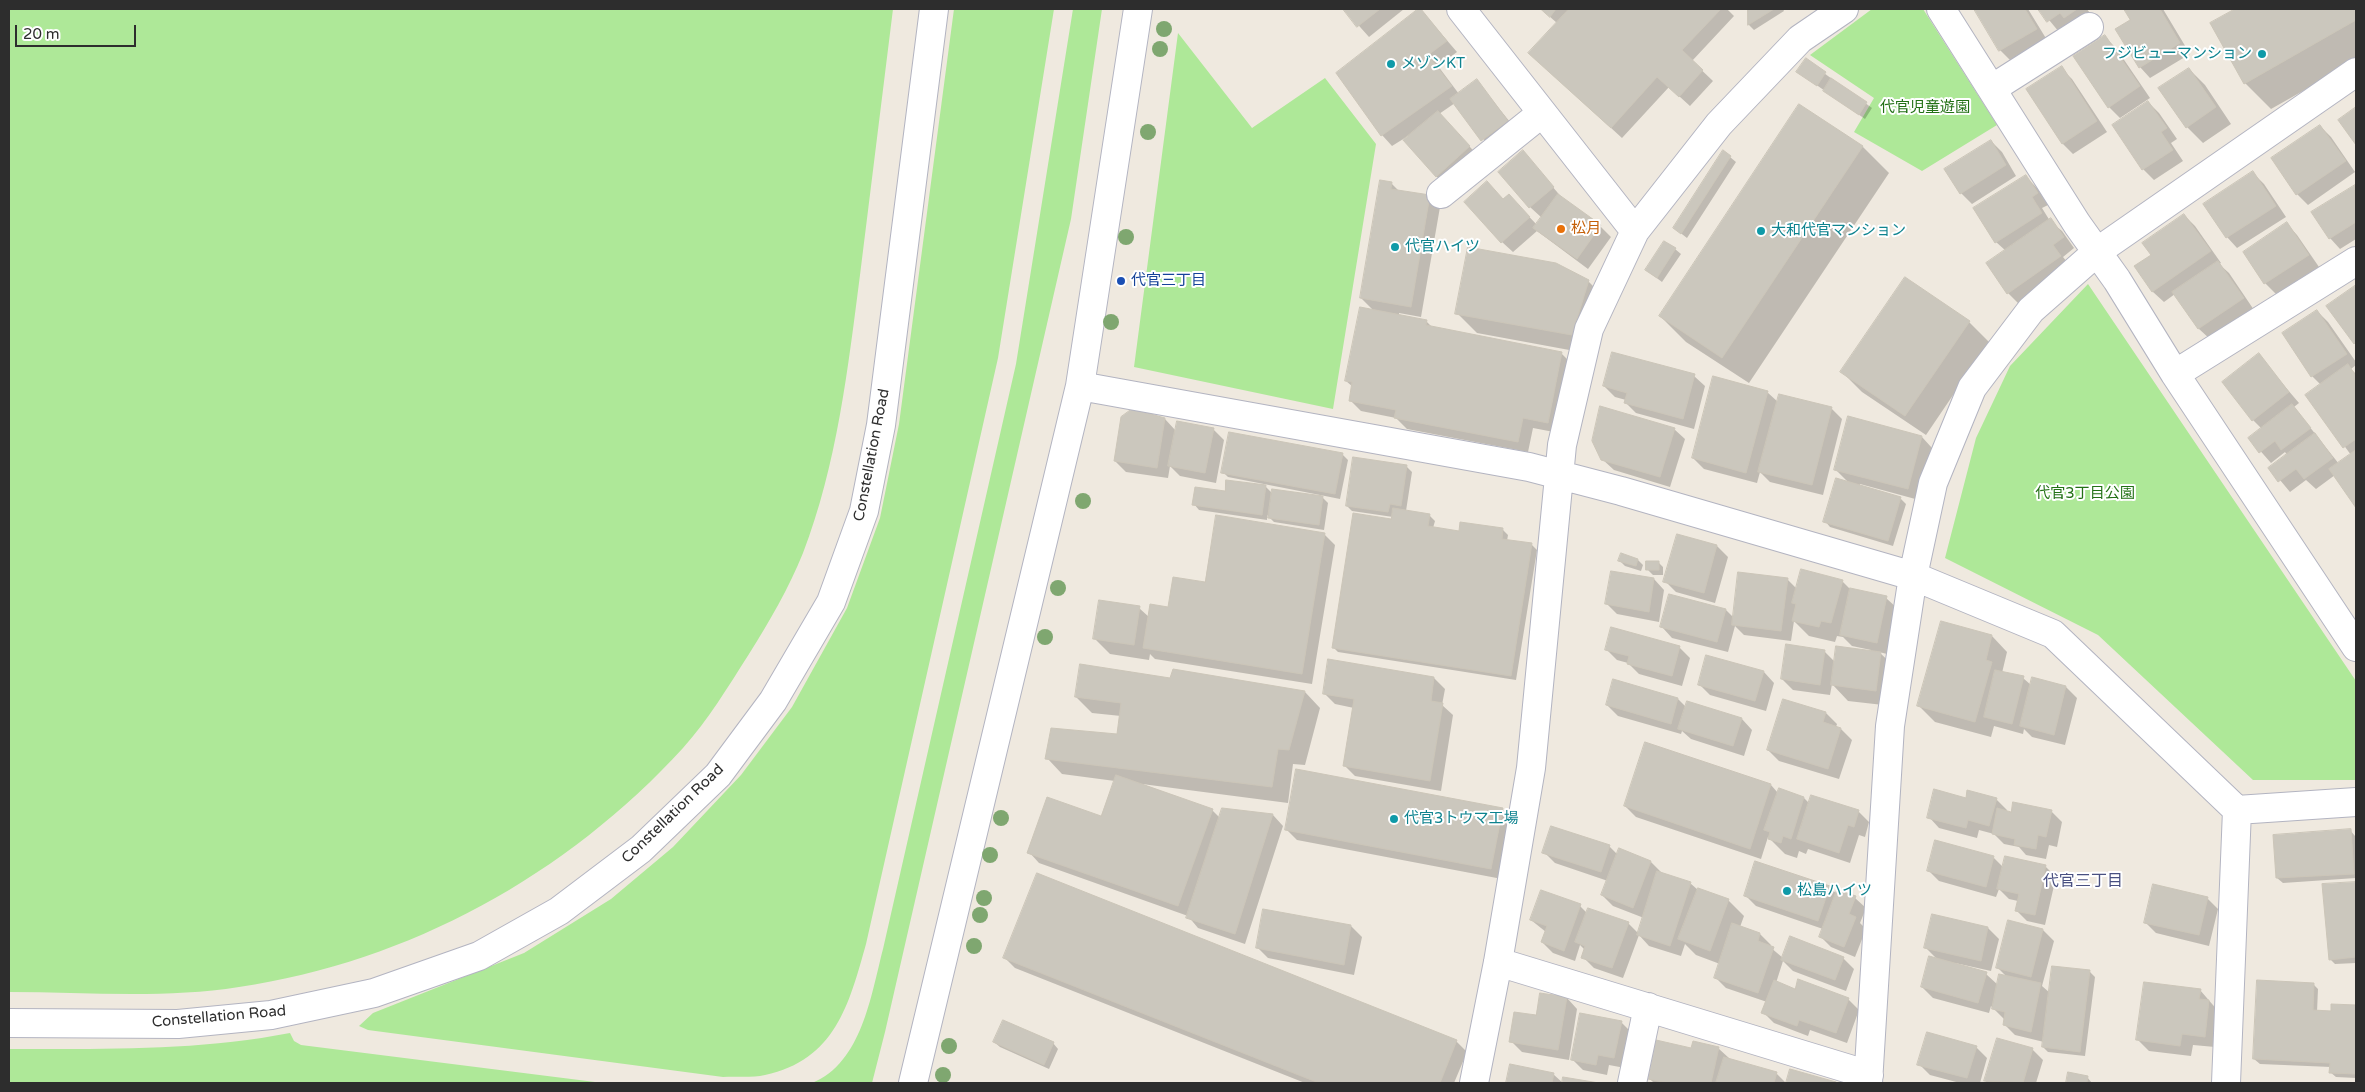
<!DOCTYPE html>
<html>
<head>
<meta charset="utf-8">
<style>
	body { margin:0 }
	#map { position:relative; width:2365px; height:1092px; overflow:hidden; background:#efe9df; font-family:"Varela Round",sans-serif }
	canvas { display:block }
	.frame { position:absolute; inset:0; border:10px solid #2d2d2d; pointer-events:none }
	.scale { position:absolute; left:15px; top:25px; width:121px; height:22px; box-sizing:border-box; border:2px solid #2d2d2d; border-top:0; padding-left:6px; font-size:15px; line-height:18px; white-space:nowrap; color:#2d2d2d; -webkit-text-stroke:4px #fff; paint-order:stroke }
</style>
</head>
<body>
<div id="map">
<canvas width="2365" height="1092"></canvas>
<div class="frame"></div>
<div class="scale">20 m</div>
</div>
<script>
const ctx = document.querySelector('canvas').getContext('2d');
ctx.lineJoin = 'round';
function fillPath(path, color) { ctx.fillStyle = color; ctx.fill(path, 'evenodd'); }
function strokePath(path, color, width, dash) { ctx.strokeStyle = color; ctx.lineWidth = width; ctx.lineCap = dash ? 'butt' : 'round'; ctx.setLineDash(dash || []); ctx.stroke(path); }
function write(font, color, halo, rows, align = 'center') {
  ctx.font = font + ' "Varela Round","Noto Sans JP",sans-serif'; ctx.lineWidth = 4; ctx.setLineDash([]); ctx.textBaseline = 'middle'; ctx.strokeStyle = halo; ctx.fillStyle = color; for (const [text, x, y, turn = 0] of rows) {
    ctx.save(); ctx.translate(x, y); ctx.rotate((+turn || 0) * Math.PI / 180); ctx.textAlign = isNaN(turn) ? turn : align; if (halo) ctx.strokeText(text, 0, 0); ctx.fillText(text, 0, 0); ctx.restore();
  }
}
fillPath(new Path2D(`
	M9 9H893C882 98 871 186 860 275 848 368 837 465 803 553 789 588 769 622 749 654 728 687 708 720 683 748 567 875 409 962 239 987 163 999 85 992 9 992Z
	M954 9H1054L998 358 866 944C849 1005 835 1060 765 1075 752 1078 736 1076 723 1077L368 1030 359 1026 373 1013 524 953 611 899 673 847 741 775 792 707 847 608 880 518 899 424Z
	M1073 9H1102L1071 219 885 1032 872 1083H812C862 1063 871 995 883 949L1016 364Z
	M1872 9H1923L1997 125 1922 171 1854 132 1874 98 1810 55Z
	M1178 33 1252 128 1325 78 1376 144 1333 409 1134 367Z
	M2088 284 2356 681V780H2253L2098 635 1945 558 1976 438 2010 366Z
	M290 1033 294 1041 301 1045 603 1083H9V1049C103 1049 197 1051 290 1033Z`), '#aee898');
fillPath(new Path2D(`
	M1344 9H1404L1369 37Z
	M1420 9 1457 52 1438 66 1459 94 1477 81 1518 132 1493 151 1455 103 1439 114 1485 163 1452 192 1436 176 1408 136 1392 146 1382 135 1338 73Z
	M1541 9H1727L1734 16 1692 61 1713 81 1690 106 1669 87 1622 138 1541 64 1557 23Z
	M1749 9H1783L1784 11 1754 30 1749 25Z
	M1975 9H2028L2047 40 2011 61 2000 50Z
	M2040 9H2087L2092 16 2059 32Z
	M2125 9H2163L2190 54 2150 78 2140 67 2132 20Z
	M2238 9H2356V61L2271 109 2245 83 2211 24Z
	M2105 37 2116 48 2150 98 2120 118 2109 107Z
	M1806 60 1872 108 1865 119 1798 72Z
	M2061 68 2072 79 2107 132 2073 154 2062 143Z
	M2189 69 2205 85 2231 124 2203 143 2187 127 2160 89Z
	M2148 102 2159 113 2177 139 2171 143 2183 161 2154 180 2143 169Z
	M1799 106 1863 147 1889 173 1749 383 1686 342 1660 316Z
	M2320 126 2331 137 2355 172 2308 205 2297 194Z
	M1991 141 2002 152 2016 176 1972 204 1961 193 1946 169Z
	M1523 152 1563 199 1600 226 1611 237 1588 269 1537 231 1513 252 1502 242 1504 201 1520 207 1537 225 1542 218 1530 207Z
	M1730 157 1736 162 1687 238 1674 228Z
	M2253 173 2264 184 2286 217 2237 248 2227 237Z
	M2026 177 2037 188 2048 205 2042 208 2050 221 2062 231 2074 248 2063 257 2071 267 2019 304 2008 293 2006 251 1996 242Z
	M1391 183 1400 192 1429 197 1440 207 1421 317 1399 313V316L1426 321 1433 328 1561 353 1572 364 1559 433 1533 428 1528 452 1407 429 1396 418 1361 411 1350 400 1353 387 1346 381 1374 311 1361 298Z
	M2355 187 2356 239 2340 249 2330 238 2313 213Z
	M2184 215 2195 226 2221 263 2219 264 2229 273 2254 310 2210 339 2199 329 2175 294 2164 302 2153 292 2135 266 2152 255Z
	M2287 224 2297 235 2319 267 2276 294 2265 283 2244 252Z
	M1675 249 1681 254 1662 282 1646 270Z
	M1905 279 1969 322 1989 342 1926 435 1862 392 1842 372Z
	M1588 281 1608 301 1591 354 1477 333 1457 313Z
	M2356 286V345L2328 307Z
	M2317 311 2328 322 2356 362V365L2351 369 2356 374V506L2335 475 2316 489 2306 480 2290 492 2270 468 2287 455 2285 452 2271 463 2249 438 2262 429 2253 420 2258 355 2299 403 2294 407 2339 464 2351 455 2307 395 2321 385 2312 376 2284 334Z
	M1694 376 1705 386 1694 429 1636 413 1625 402 1626 400 1615 397 1604 386Z
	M1767 392 1778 402 1831 408 1842 419 1823 495 1770 482 1760 472 1757 483 1704 469 1693 458Z
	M1165 419 1176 431 1213 429 1224 440 1216 483 1180 476 1170 466 1168 478 1126 472 1115 461Z
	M1674 429 1685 439 1670 487 1614 470 1602 459Z
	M1922 437 1932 448 1919 500 1860 484V486L1901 499 1906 504 1893 546 1830 527 1825 521 1849 483 1836 470Z
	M1342 454 1348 460 1340 499 1320 495 1328 503 1324 530 1274 522 1267 515V520L1199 510 1194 504 1226 493 1263 486V484L1273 494 1320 497V495L1228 477 1223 472Z
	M1406 466 1412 472 1406 511 1429 515 1435 521 1433 528 1460 533 1503 530 1508 535 1507 541 1531 544 1537 550 1516 680 1338 652 1333 647 1393 517 1352 511 1347 506Z
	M1324 534 1335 545 1312 684 1155 659 1150 654 1149 660 1110 654 1094 638 1139 608 1149 617 1169 609 1206 584Z
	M1678 536 1717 546 1728 557 1715 603 1676 592 1665 581Z
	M1638 560 1643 565 1641 571 1625 566 1620 561Z
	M1658 562 1663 567V575H1653L1648 570Z
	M1654 579 1664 590 1659 622 1617 614 1606 603Z
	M1787 579 1797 589 1842 581 1850 589 1886 598 1897 608 1887 654 1879 652 1897 669 1892 706 1848 701 1832 684 1830 695 1793 690 1782 679 1824 651 1835 662 1871 652V650L1852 646 1843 637 1837 636 1835 642 1809 636 1794 621 1791 641 1744 635 1735 626 1728 652 1672 638 1662 627 1726 610 1734 618Z
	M1992 636 2007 652 2002 673 2023 678 2031 685 2033 679 2066 687 2077 698 2065 745 2032 737 2024 729 2023 734 1994 726 1991 737 1935 722 1919 706Z
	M1679 647 1690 658 1682 686 1639 674 1628 663 1617 660 1606 649Z
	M1329 660 1434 678 1445 689 1442 705 1453 715 1441 791 1355 776 1344 765 1354 708 1335 704 1324 693Z
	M1764 672 1774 683 1766 711 1710 695 1699 684Z
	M1171 680 1305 692 1320 708 1305 765 1293 764 1288 803 1142 784 1212 810 1220 818 1273 815 1283 826 1245 944 1198 928 1188 916 1039 863 1029 852 1102 818 1115 781 1062 774 1047 758 1118 736 1121 716 1092 713 1076 697Z
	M1678 699 1686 707 1742 719 1752 730 1744 756 1691 739 1682 731 1681 734 1618 716 1607 705Z
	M1784 700 1826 713 1837 724 1836 727 1841 729 1852 740 1839 779 1779 761 1768 750Z
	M1646 743 1771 785 1778 793 1779 790 1804 798 1810 804 1858 811 1869 822 1865 837 1859 835 1850 863 1808 849 1806 854 1799 851 1797 858 1785 854 1768 837 1761 859 1636 817 1625 806Z
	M1967 799H1996L2007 810 2006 812 2012 813 2051 811 2062 822 2057 847 2049 845 2046 859 2026 855 2019 847 2004 844 1994 834 1979 830 1977 838 1939 828 1929 817Z
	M1502 809 1513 820 1502 879 1297 840 1286 829Z
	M2350 830 2355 836 2356 878 2283 883 2277 878Z
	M1609 846 1618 855 1651 862 1662 873 1690 883 1698 890 1728 900 1744 916 1740 927 1760 934 1771 945 1770 947 1783 958H1843L1854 969 1846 991 1793 971 1783 961 1776 983 1795 990 1848 999 1859 1010 1847 1043 1810 1030 1808 1036 1774 1023 1763 1012 1767 1002 1726 988 1715 977 1720 964 1696 955 1685 944 1681 956 1649 946 1639 935 1623 978 1594 968 1583 957 1585 950 1580 945 1575 961 1553 953 1542 942 1546 932 1531 920 1580 906 1587 913 1628 923 1639 934 1644 918 1613 906 1602 895 1608 881 1555 863 1544 852Z
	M1993 857 2003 867 2045 866 2056 877 2045 925 2027 921 2016 910 2018 901 2009 899 1999 889 1996 897 1939 881 1928 870Z
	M2356 883V963L2335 964 2330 959 2324 885Z
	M1829 887 1837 894 1855 898 1866 908 1860 923 1866 929 1855 957 1831 947 1820 936 1823 929 1756 906 1745 895Z
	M2207 898 2218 909 2209 946 2156 933 2145 922Z
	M1351 926 1362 937 1354 975 1268 958 1257 947Z
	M1988 928 1999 939 1991 971 1955 963V965L1986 974 1998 985 2008 978 1997 967 2043 930 2054 941 2042 986 2050 993 2090 972 2095 977 2085 1056 2048 1052 2043 1047 2044 1042 2015 1035 2004 1024 2005 1020 1991 1006 1989 1013 1933 998 1922 987 1938 960 1925 947Z
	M1004 957 1456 1041 1467 1052 1454 1083H1305L1015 968Z
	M2313 984 2318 989 2317 1012 2332 1013V1005L2356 1007V1078L2336 1077 2330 1072 2331 1067 2260 1064 2254 1059Z
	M2200 990 2219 1012 2215 1047 2193 1045 2191 1056 2149 1051 2138 1040Z
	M1567 998 1577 1009 1569 1060 1522 1052 1511 1041 1537 1017Z
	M1621 1022 1632 1033 1625 1068 1609 1065 1607 1075 1583 1070 1572 1059Z
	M994 1042 1053 1043 1058 1049 1049 1069 1000 1047Z
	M1976 1047 1987 1058 1980 1083H1960L1930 1075 1919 1064Z
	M1718 1048 1730 1059 1776 1073 1786 1083H1654L1649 1078 1692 1050Z
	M2032 1049 2043 1060 2036 1083H1988L1985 1081Z
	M1511 1065 1553 1074 1563 1083H1508Z
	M2069 1073 2087 1077 2092 1083H2067Z`), '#0003');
const building = new Path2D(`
	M1343 9H1380L1357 27Z
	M1418 9H1421L1447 41 1428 55 1452 86 1381 136 1336 73Z
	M1541 9H1556L1550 17Z
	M1569 9H1721L1682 50 1703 70 1679 97 1657 77 1611 128 1528 53Z
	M1748 9H1774L1748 25Z
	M1974 9H2025L2037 29 1999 51Z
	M2038 9H2077L2064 18 2060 13 2047 22Z
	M2124 9H2160L2180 43 2139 68 2115 29 2130 20Z
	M2235 9H2356V20L2244 84 2210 23Z
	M2105 35 2140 86 2108 108 2073 56Z
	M1806 58 1826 72 1817 86 1796 72Z
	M2062 66 2097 121 2062 144 2026 89Z
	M2189 68 2216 107 2186 128 2158 88Z
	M1831 78 1867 102 1859 115 1823 91Z
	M1477 79 1508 121 1481 141 1450 99Z
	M2148 101 2167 128 2161 132 2173 150 2142 170 2112 125Z
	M1799 104 1863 146 1722 358 1659 316Z
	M2356 107V145L2338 120Z
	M1438 111 1470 146 1436 177 1403 140Z
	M2320 125 2346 161 2296 195 2271 158Z
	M1991 140 2006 165 1960 194 1944 169Z
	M1523 150 1554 187 1529 208 1498 172Z
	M1723 150 1731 156 1681 234 1673 228Z
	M2253 171 2276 206 2226 238 2203 204Z
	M2026 175 2038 193 2032 197 2042 213 1995 243 1973 208Z
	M1380 180 1392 182 1391 189 1430 195 1411 307 1360 298Z
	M1487 181 1503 199 1509 194 1530 217 1501 243 1464 202Z
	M2355 185 2356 222 2329 239 2311 212Z
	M1558 194 1601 225 1577 259 1533 228Z
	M2184 214 2211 251 2152 292 2134 266 2151 255 2142 243Z
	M2051 218 2064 237 2053 245 2061 256 2007 294 1986 263Z
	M2287 222 2309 255 2264 284 2243 252Z
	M1664 241 1676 248 1657 278 1645 270Z
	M1468 247 1556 263 1589 280 1572 335 1455 314Z
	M2218 261 2244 298 2198 329 2172 292Z
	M1905 277 1970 321 1905 416 1840 372Z
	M2356 285V342L2354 344 2326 306Z
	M1360 307 1427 320 1426 325 1562 352 1548 423 1523 418 1518 442 1394 418 1396 410 1349 401 1352 382 1345 381Z
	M2317 310 2347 354 2311 377 2282 333Z
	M1612 352 1695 374 1683 419 1624 403 1627 393 1603 386Z
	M2259 353 2289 392 2252 421 2222 382Z
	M2348 364 2356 376V439L2343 448 2305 395Z
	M1713 376 1768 391 1746 473 1692 458Z
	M1779 394 1832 407 1812 485 1758 472Z
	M2292 404 2311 428 2281 450 2275 441 2259 453 2248 438Z
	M1600 406 1675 428 1660 477 1601 460 1592 441Z
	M1132 409 1165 418 1157 468 1114 461 1121 417Z
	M1848 416 1922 436 1908 489 1834 470Z
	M1177 421 1214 428 1205 473 1168 466Z
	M1229 432 1343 453 1335 494 1221 473Z
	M2315 433 2333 458 2304 479 2296 469 2278 482 2268 468Z
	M2356 450V508L2329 469Z
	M1353 457 1407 465 1401 506 1390 504 1388 512 1346 506Z
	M1836 478 1901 497 1888 541 1823 522Z
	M1226 480 1266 485 1262 515 1192 505 1195 487 1225 491Z
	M1272 489 1323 496 1319 525 1268 518Z
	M1393 508 1430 514 1428 526 1459 531 1460 522 1503 528 1502 539 1532 543 1511 676 1332 648 1353 513 1391 519Z
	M1216 515 1325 533 1302 674 1143 648 1150 604 1168 607 1173 577 1205 582Z
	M1677 534 1717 545 1704 593 1663 582Z
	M1621 553 1638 559 1636 566 1618 561Z
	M1646 561H1659V570H1646Z
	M1801 569 1843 580 1831 623 1821 621 1819 627 1792 621 1796 604 1792 603Z
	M1611 571 1654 578 1649 612 1605 604Z
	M1738 572 1788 578 1781 631 1732 625Z
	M1850 588 1887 596 1877 643 1840 635Z
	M1669 594 1726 609 1717 642 1660 627Z
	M1099 600 1140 606 1134 645 1093 639Z
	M1941 621 1992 635 1986 660 1992 662 1975 722 1917 706Z
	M1611 627 1680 646 1672 676 1627 664 1629 656 1605 650Z
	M1786 644 1825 650 1820 685 1781 679Z
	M1836 646 1881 652 1876 691 1831 685Z
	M1706 655 1764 671 1755 701 1698 685Z
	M1328 659 1434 677 1431 701 1443 703 1430 781 1343 766 1354 699 1323 694Z
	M1080 664 1170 678 1173 669 1305 691 1289 750 1278 749 1272 787 1045 759 1051 728 1117 734 1121 703 1075 697Z
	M1995 670 2024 676 2012 724 1984 717Z
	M2032 677 2066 686 2054 735 2020 726Z
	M1613 679 1678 698 1671 724 1606 705Z
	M1783 699 1826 712 1823 722 1841 728 1828 769 1767 750Z
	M1687 701 1742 718 1733 746 1678 729Z
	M1645 742 1771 784 1750 849 1624 806Z
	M1296 769 1503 808 1491 869 1285 830Z
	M1116 775 1213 809 1178 906 1027 853 1047 797 1101 816Z
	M1779 788 1804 797 1791 839 1783 836 1781 843 1768 839 1770 832 1764 830Z
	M1934 789 1966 798 1967 790 1997 798 1989 826 1968 820 1966 828 1927 818Z
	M1811 795 1859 810 1854 827 1848 825 1839 853 1797 839Z
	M2013 802 2052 810 2046 837 2038 835 2036 849 2014 845 2015 839 1992 834 1997 808 2011 812Z
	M1222 808 1273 814 1235 934 1186 918Z
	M1551 826 1610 845 1601 872 1542 853Z
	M2351 829 2354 874 2276 878 2273 835Z
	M1935 840 1994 856 1986 887 1927 871Z
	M1619 848 1651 861 1633 908 1601 895Z
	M2005 856 2046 865 2035 915 2015 911 2019 894 1997 889Z
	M1755 861 1830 886 1818 921 1744 896Z
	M1657 871 1691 882 1670 946 1637 935Z
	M1037 873 1457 1040 1440 1083H1319L1003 958Z
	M2356 882V957L2329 960 2322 884Z
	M2153 884 2208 897 2199 935 2144 923Z
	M1698 888 1729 899 1710 951 1678 939Z
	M1541 890 1581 904 1564 951 1541 942 1547 926 1530 920Z
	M1837 890 1856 896 1849 914 1856 917 1844 947 1819 937Z
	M1588 908 1629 922 1612 968 1581 958 1585 946 1575 942Z
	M1263 909 1351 925 1344 965 1256 948Z
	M1932 914 1988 927 1981 961 1924 948Z
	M2008 920 2043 929 2031 977 1996 968Z
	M1732 923 1760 933 1758 941 1774 947 1758 993 1714 978Z
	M1790 936 1844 957 1835 980 1781 960Z
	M1929 956 1987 972 1978 1003 1921 987Z
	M2052 966 2090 970 2080 1052 2042 1047Z
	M1999 974 2041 983 2031 1032 2003 1025 2005 1012 1992 1009Z
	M1798 979 1849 998 1836 1033 1799 1020 1797 1026 1761 1013 1774 980 1795 989Z
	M2257 980 2314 983 2313 1010 2331 1011V1004L2356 1005V1074L2329 1073 2330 1063 2253 1059Z
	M2144 982 2201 989 2199 999 2209 1000 2205 1037 2182 1034 2180 1046 2136 1040Z
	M1540 993 1567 997 1558 1050 1509 1042 1514 1012 1536 1015Z
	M1580 1013 1622 1021 1614 1058 1598 1055 1596 1065 1571 1060Z
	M1003 1020 1054 1042 1044 1065 993 1042Z
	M1927 1032 1977 1046 1967 1078 1917 1065Z
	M1997 1038 2033 1048 2023 1083 1984 1081Z
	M1656 1040 1691 1048 1693 1041 1719 1047 1711 1083H1667L1648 1079Z
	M1724 1057 1777 1072 1774 1083H1716Z
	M1510 1064 1554 1073 1552 1083H1506Z
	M1790 1069 1836 1082 1835 1083H1786Z
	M2068 1072 2088 1076 2087 1083H2066Z
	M1563 1077 1599 1083H1562Z`);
fillPath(building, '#cbc7bd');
strokePath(building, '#cbc5b8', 1);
const minor = new Path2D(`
	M1461 9 1635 231
	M1941 9 2077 224 2117 280 2175 374 2356 647
	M1993 88 2089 27
	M1441 194 1542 113
	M2175 374 2356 261
	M1080 386 1529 467 1621 491 1913 576 2053 634 2237 810 2356 802
	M1498 962 1869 1075
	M9 1023 178 1024 271 1015 374 993 479 956 559 911 641 849 718 775 773 701 831 602 864 511 881 425 934 9
	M913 1083 1080 386 1138 9
	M1474 1083 1498 962 1531 768 1562 445 1589 329 1635 231 1719 124 1800 39 1844 9
	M1632 1083 1648 1007
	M1868 1083 1890 726 1913 576 1933 483 1972 388 2031 310 2098 251 2356 72
	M2226 1083 2237 810`);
strokePath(minor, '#b3b4c1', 30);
strokePath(minor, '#fff', 28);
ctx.fillStyle = '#7fa770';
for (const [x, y] of [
	[1164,29],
	[1160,49],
	[1148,132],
	[1126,237],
	[1111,322],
	[1083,501],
	[1058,588],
	[1045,637],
	[1001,818],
	[990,855],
	[984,898],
	[980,915],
	[974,946],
	[949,1046],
	[943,1075]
]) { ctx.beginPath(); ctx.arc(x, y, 8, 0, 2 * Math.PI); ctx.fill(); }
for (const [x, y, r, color] of [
	[2262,54,5,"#0f9aa8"],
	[1391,64,5,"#0f9aa8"],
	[1561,229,5,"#e8710a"],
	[1761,231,5,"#0f9aa8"],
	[1395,247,5,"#0f9aa8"],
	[1121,281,5,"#1a4fb4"],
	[1394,819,5,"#0f9aa8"],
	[1787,891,5,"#0f9aa8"]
]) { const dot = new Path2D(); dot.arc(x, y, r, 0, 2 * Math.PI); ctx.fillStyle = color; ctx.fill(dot); strokePath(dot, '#fff', 2); }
write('15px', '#0d838f', '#fff', [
	["フジビューマンション",2252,54,"right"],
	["メゾンKT",1401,64],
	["大和代官マンション",1771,231],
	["代官ハイツ",1405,247],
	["代官3トウマ工場",1404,819],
	["松島ハイツ",1797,891]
], 'left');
write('15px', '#237116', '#fff', [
	["代官児童遊園",1925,108],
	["代官3丁目公園",2085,494]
]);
write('15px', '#c56008', '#fff', [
	["松月",1571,229]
], 'left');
write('15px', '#164399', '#fff', [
	["代官三丁目",1131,281]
], 'left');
write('15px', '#2d2d2d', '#fff', [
	["Constellation Road",872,455,-79],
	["Constellation Road",673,814,-44],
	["Constellation Road",219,1017,-5]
]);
write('16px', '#495081', '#fff', [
	["代官三丁目",2083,882]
]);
</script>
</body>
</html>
